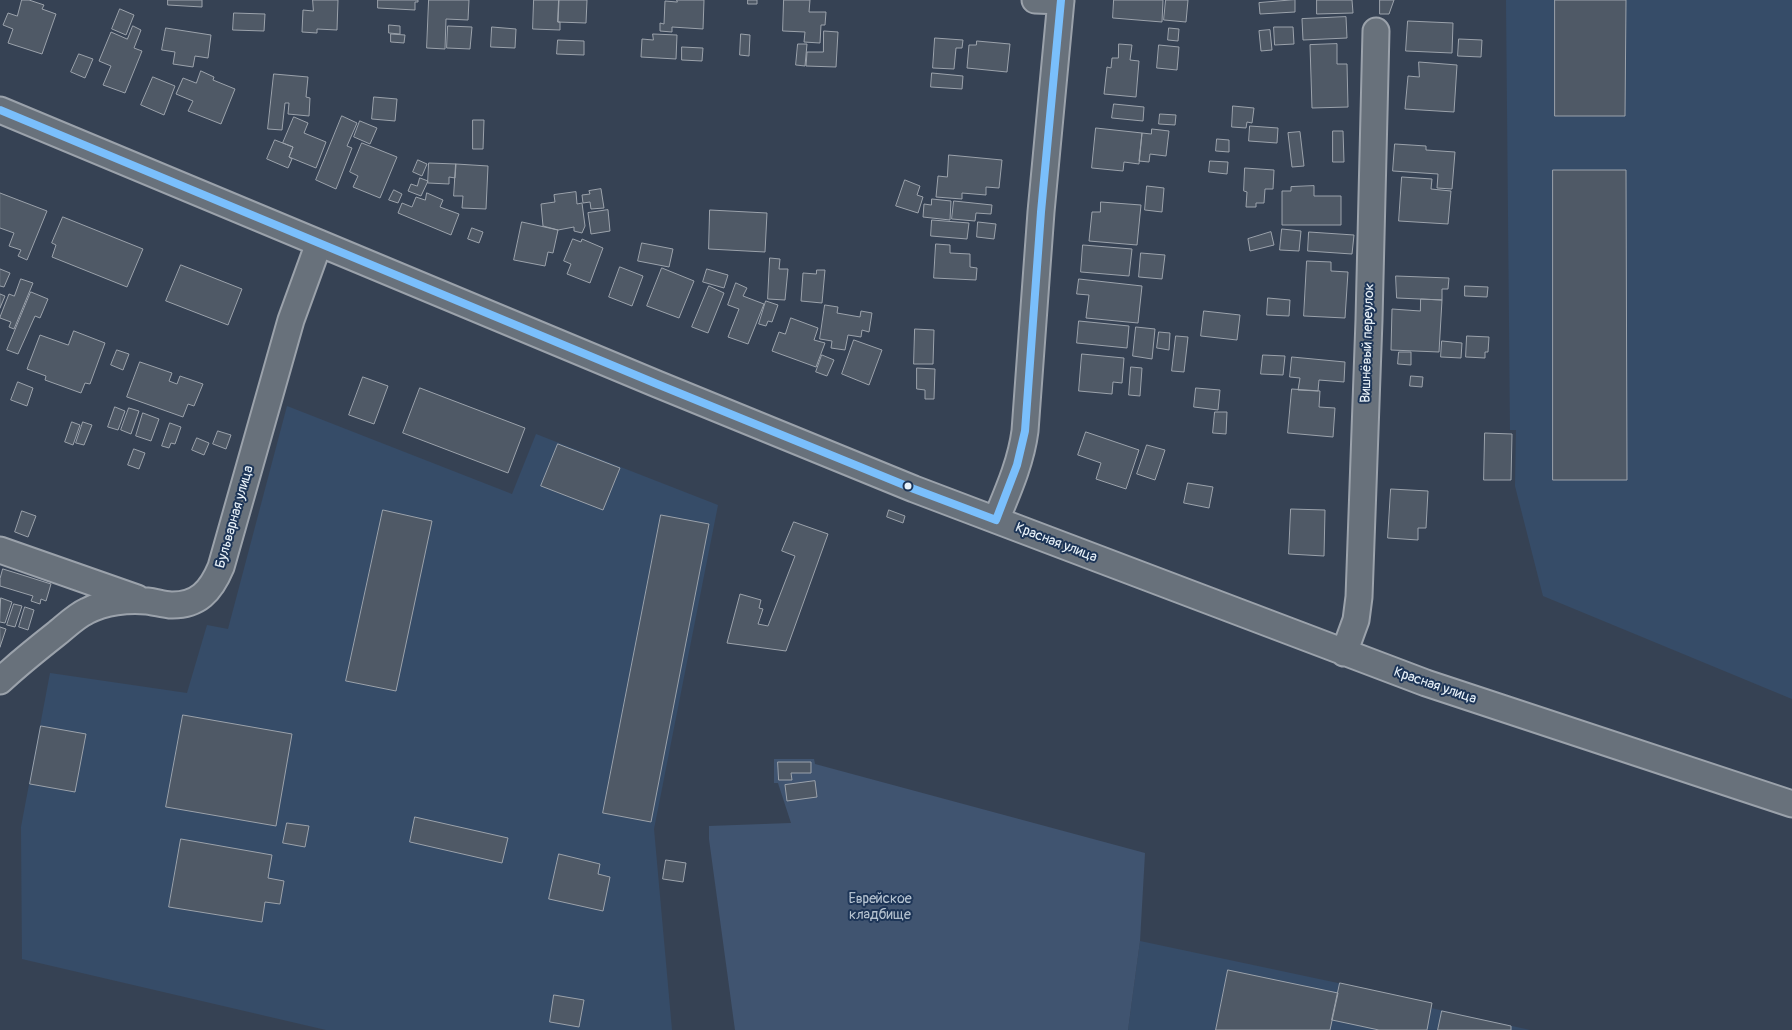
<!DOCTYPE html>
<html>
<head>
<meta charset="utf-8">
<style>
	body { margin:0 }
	canvas { display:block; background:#364254 }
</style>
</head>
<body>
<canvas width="1792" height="1030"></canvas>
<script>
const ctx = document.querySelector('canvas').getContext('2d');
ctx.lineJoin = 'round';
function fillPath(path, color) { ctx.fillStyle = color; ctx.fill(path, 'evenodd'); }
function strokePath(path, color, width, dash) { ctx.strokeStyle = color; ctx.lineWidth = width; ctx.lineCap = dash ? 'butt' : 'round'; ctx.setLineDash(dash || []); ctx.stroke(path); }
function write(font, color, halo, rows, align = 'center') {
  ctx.font = font + ' Pangolin,sans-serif'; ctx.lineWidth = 4; ctx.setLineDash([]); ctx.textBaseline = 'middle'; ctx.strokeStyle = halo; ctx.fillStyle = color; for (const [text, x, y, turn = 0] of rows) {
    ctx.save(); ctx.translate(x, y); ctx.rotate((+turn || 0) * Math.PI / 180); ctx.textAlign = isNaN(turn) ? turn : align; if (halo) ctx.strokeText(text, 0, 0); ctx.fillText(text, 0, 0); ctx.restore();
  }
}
fillPath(new Path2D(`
	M1506 0H1792V699L1543 596 1515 486 1516 430H1510Z
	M287 406 512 494 536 434 718 505 654 829 672 1030H326L22 959 21 827 50 673 187 693 207 625 228 629Z
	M1140 941 1432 1003 1431 1008 1530 1030H1128Z`), '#364c68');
fillPath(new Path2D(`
	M774 759H814L815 764 1145 853 1140 941 1128 1030H735L709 839V826L791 823 778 783H774Z`), '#405470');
const building = new Path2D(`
	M22 0H29L44 5 42 9 56 14 42 54 8 43 13 29 3 25 8 13 17 16Z
	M168 0H202V7L168 5Z
	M313 0H338L337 30 317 29V33L302 32 303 10 313 11Z
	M378 0H418V2H415V10L378 8Z
	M429 0H469L468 20 446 19 445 49 427 48Z
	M534 0H559L558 22H560V30L533 29Z
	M559 0H587L586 23 558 22Z
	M677 0H704L703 29 672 27V32L660 31V23L664 24 665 1 677 2Z
	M748 0H757V4H748Z
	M784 0H810L809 12H826L825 25H821L820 43 804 42 805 32 783 31Z
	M1114 0H1163L1162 22 1113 18Z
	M1166 0H1188L1186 22 1164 20Z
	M1295 0V12L1260 14 1259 3Z
	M1317 0H1352L1353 13 1317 14Z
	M1380 0H1394L1389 14H1380Z
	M1555 0H1626L1625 116H1555Z
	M120 9 134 15 126 35 112 29Z
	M234 13 265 14 264 31 233 30Z
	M1346 17 1347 38 1303 40 1302 19Z
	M1408 21 1453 23 1452 53 1406 51Z
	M389 25 400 26V34L389 33Z
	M133 26 141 30 134 48 142 51 125 93 103 85 111 66 99 61 111 32 127 39Z
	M448 26 472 27 470 49 447 48Z
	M492 27 516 29 515 48 491 47Z
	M1274 27H1293L1294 44 1275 45Z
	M166 28 211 35 208 58 195 56 193 67 173 64 175 52 162 50Z
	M1169 28 1179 29 1178 41 1168 40Z
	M1270 30 1272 50 1261 51 1259 31Z
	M824 31 838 32 836 67 806 66 807 52H823Z
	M391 34 405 35 404 43 391 42Z
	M653 34 677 35 676 59 641 57 642 39 653 40Z
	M741 34 750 35 749 56 740 55Z
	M935 38 963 40 962 48H956L954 69 933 68Z
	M1459 39 1482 40 1481 57 1458 56Z
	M558 40 584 41V55L557 54Z
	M977 41 1010 44 1007 72 967 68 969 45H976Z
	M798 44H807L805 66 796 65Z
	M1119 44 1132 45 1130 60 1139 61 1136 97 1104 94 1107 67 1111 68 1112 58H1118Z
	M1337 44V64H1347L1348 107 1312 108 1310 45Z
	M1159 45 1179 47 1177 70 1157 68Z
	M682 47 703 48 702 61 682 60Z
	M79 54 93 59 85 78 71 72Z
	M1419 62 1457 65 1454 112 1405 109 1408 76 1419 77Z
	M201 71 214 77 213 80 235 89 221 124 188 111 193 101 176 94 183 78 196 83Z
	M932 73 963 76 962 89 931 87Z
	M274 74 308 77 306 97 310 98 309 116 288 114 289 103H285L282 130 268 129Z
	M153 77 175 86 164 115 141 105Z
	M374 97 397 99 395 121 372 119Z
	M1114 104 1144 107 1143 121 1112 118Z
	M1233 106 1254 108 1252 123 1247 122 1246 128 1232 127Z
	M1160 114 1176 115 1175 125 1159 124Z
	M342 116 357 123 347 146 352 148 336 189 316 180Z
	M294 117 308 123 304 133 326 142 316 168 289 157 293 147 283 143Z
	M473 120H484L483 149H473Z
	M360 121 377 128 370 144 354 137Z
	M1250 126 1278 128 1277 143 1249 141Z
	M1096 128 1142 133 1139 164 1124 162 1123 171 1092 168Z
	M1152 129 1169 131 1166 156 1150 154 1149 162 1139 161 1142 133 1151 134Z
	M1333 131H1343L1344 162H1333Z
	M1300 132 1304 166 1292 167 1288 133Z
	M1217 139 1229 140V152L1216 151Z
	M275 140 293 147 289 157 292 159 288 168 267 159Z
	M362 143 397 157 380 198 353 187 358 176 350 172Z
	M1395 144 1426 146V150L1455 152 1452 189 1437 188 1438 174 1393 171Z
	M949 155 1002 160 999 188 986 187V195L962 193V199L936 197 938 176 947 177Z
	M418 160 427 164 422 176 413 172Z
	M1210 161 1228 162 1227 174 1209 172Z
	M429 163 456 164 455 178 449 177V184L428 183Z
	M456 164 488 166 486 209 462 208 463 196H454Z
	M1245 168 1274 170 1273 189H1265L1264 203H1256V207H1246L1247 192 1244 191Z
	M1553 170H1626L1627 480H1553Z
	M1402 177 1432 179 1431 189 1451 191 1448 224 1399 221Z
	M420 178 428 181 421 196 408 191 411 184 417 186Z
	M905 180 920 186 917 195 923 197 918 213 896 206Z
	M1147 186 1164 188 1162 212 1145 210Z
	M1314 186V196H1341V225H1282V191H1291V187Z
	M601 189 604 208 591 209 590 202 583 203 582 195 590 194 589 191Z
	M394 190 402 194 398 203 389 200Z
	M576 192 577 204 582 203 585 226 582 233 574 231V227L558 230 543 226 541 204 555 202 554 195Z
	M0 193 47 211 27 260 18 256 21 250 9 246 14 233 0 228Z
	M427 193 443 200 440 207 459 214 451 235 398 213 402 203 412 207 416 197 425 200Z
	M932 199 951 201 950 220 923 217 924 204 931 205Z
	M954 201 992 205 991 214 976 213 975 221 952 219Z
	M1101 202 1141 205 1137 245 1089 241 1092 212H1100Z
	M608 210 610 231 591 234 588 213Z
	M710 210 767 213 765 252 709 249Z
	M63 217 143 249 127 287 52 257 56 245 52 243Z
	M932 220 969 223 967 239 931 236Z
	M522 222 558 230 553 253 548 252 545 266 514 260Z
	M978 222 996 224 994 239 977 237Z
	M472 228 483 232 479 243 468 239Z
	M1282 229 1301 231 1299 251 1280 250Z
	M1271 232 1274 245 1250 251 1248 239Z
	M1309 232 1354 235 1352 254 1308 251Z
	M573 239 581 242 582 239 603 248 590 283 567 274 571 264 564 261Z
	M642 243 673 249 669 267 638 261Z
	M936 244 950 245V253L970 254V267L977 268 976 280 934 278Z
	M1083 245 1132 249 1129 276 1081 272Z
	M1141 253 1165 255 1162 279 1139 277Z
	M770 258 780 259 779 269H788L785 300 768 299Z
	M1307 261 1331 262V271L1348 272 1345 318 1304 316Z
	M181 265 242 289 228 325 166 301Z
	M620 267 643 276 632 306 609 297Z
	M662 268 694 281 679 318 647 306Z
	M0 269 10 273 4 287 0 286Z
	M707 269 728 275 724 288 703 282Z
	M817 270H825L822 303 801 301 803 273 816 274Z
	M1396 276 1449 278 1448 289H1442V300L1397 298Z
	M21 279 33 283 14 329 9 327 11 322 0 318V317L9 294 14 296Z
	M1079 279 1142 286 1138 323 1086 318 1089 295 1077 294Z
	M736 283 747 288 743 296 764 304 748 344 728 337 739 309 728 305Z
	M709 286 724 293 708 333 692 327Z
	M1465 286 1488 287 1487 297 1465 296Z
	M31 292 48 299 40 318 35 316 18 354 7 350Z
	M0 294 5 296 0 308Z
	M1268 298 1290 300 1289 316 1267 315Z
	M1421 299 1442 300 1439 352 1391 350 1392 309 1420 311Z
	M766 301 778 305 772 322 768 321 766 326 759 324Z
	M825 305 838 307 837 313 860 317 861 311 872 313 869 332 862 330 861 337 848 335 845 350 831 348 832 341 820 339Z
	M1204 311 1240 315 1237 340 1201 336Z
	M791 318 818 328 814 340 825 343 816 367 772 351 779 332 785 334Z
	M1079 321 1129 326 1127 348 1077 343Z
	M1136 327 1155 329 1152 359 1133 356Z
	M915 329 934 330 933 364H914Z
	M74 331 105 343 90 384 85 383 81 393 45 380 46 376 27 369 40 335 68 345Z
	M1159 332 1170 333 1169 350 1157 348Z
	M1176 336 1188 337 1184 372 1172 371Z
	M1467 336 1489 337 1488 352H1485V358L1466 357Z
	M854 340 882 350 869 385 842 374Z
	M1442 341 1462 343 1461 358 1441 357Z
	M117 350 129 354 123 370 111 365Z
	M1399 352H1411V365L1398 364Z
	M1082 354 1124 358 1122 383 1113 382 1112 394 1079 391Z
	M822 355 834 360 827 376 816 372Z
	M1263 355 1285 356 1283 375 1261 374Z
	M1292 357 1345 362 1344 382 1319 380 1318 391 1298 390 1300 378 1290 377Z
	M140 362 172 373 169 381 177 384 180 376 203 384 194 406 188 404 183 417 127 397Z
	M1131 367 1142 368 1140 396 1129 395Z
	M917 368 935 369 934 399H925V390L917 389Z
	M1411 376 1423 377 1422 387 1410 386Z
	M363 377 388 386 374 424 349 415Z
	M18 382 33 388 27 406 11 400Z
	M420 388 525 428 508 473 403 433Z
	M1196 388 1220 390 1218 410 1194 407Z
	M1292 389 1320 391 1319 407 1335 408 1333 437 1288 433Z
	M115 407 125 411 118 430 108 427Z
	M129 408 139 411 131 434 121 430Z
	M1215 412H1227L1226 434 1213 433Z
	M143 413 159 419 151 441 136 436Z
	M72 422 80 425 73 445 65 442Z
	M83 422 92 425 84 445 76 443Z
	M170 423 181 427 175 444 171 443 169 448 162 446Z
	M218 431 231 435 226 449 213 444Z
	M1086 432 1139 450 1126 489 1096 479 1101 463 1078 455Z
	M1485 433 1512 434 1511 480H1484Z
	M197 438 209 443 204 455 192 450Z
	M558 444 620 468 603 510 541 486Z
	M1147 445 1165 450 1155 480 1137 474Z
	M134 449 145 453 139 469 128 465Z
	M1188 483 1213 487 1209 508 1184 503Z
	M1391 489 1428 491 1426 528H1418V540L1388 538Z
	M1291 509 1325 510 1324 556 1289 554Z
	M383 510 432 521 396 691 346 681Z
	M889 510 905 516 903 523 887 517Z
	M22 511 36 516 28 537 15 532Z
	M661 515 709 524 651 822 603 813Z
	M794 522 828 534 786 651 727 643 740 594 761 600 759 608 763 609 758 624 768 626 795 556 782 551Z
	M3 569 51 584 46 601 41 599 40 604 31 601 33 596 0 586V579Z
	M1 598 12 602 5 623 0 622Z
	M14 604 22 606 15 627 7 625Z
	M25 607 34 610 28 630 19 627Z
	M0 627 6 629 0 647Z
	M183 715 292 734 276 826 166 807Z
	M41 726 86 734 75 792 30 784Z
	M778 762H811V773H791L792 780H779Z
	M815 781 817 797 787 801 785 785Z
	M415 817 508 838 502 863 410 842Z
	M287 823 309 826 305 847 283 843Z
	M181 839 272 855 268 878 284 881 280 904 265 902 262 922 169 907Z
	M559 854 600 864 598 874 610 877 603 911 549 899Z
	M666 860 686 863 683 882 663 879Z
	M1228 970 1338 993 1330 1030H1216Z
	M1340 983 1432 1003 1427 1030H1379L1332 1020Z
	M554 995 584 1000 579 1027 550 1022Z
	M1442 1011 1511 1026V1030H1438Z`);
fillPath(building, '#4f5966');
strokePath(building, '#9ba2ab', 1);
const minor = new Path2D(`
	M1035 0 1061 1
	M0 110 657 384 914 489 1426 683 1792 804
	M996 520C1008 491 1021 462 1025 431L1041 212 1061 0
	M0 550 137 598
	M1344 653 1356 620 1359 597 1369 320 1376 31
	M0 681C18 664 37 649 56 634 66 626 76 616 87 611 104 602 128 599 147 601 155 602 162 604 170 605 198 606 211 591 221 567L291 320 319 243`);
strokePath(minor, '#9ba2ab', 29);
strokePath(minor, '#68717b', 25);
strokePath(new Path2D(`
	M0 110 657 384 914 489 996 520 1017 465 1025 431 1041 212 1061 0`), '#7abffc', 8);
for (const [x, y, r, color] of [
	[908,486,4.5,"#e8f1f8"]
]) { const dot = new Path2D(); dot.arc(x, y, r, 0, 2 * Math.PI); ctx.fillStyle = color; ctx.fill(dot); strokePath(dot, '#1d3557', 2); }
write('14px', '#e8f1f8', '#1d3557', [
	["Вишнёвый переулок",1368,343,-88],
	["Бульварная улица",235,517,-74],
	["Красная улица",1056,543,21],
	["Красная улица",1435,686,19]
]);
write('14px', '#b6c3d0', '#1d3557', [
	["Еврейское",880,899],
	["кладбище",880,915]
]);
</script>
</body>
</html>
